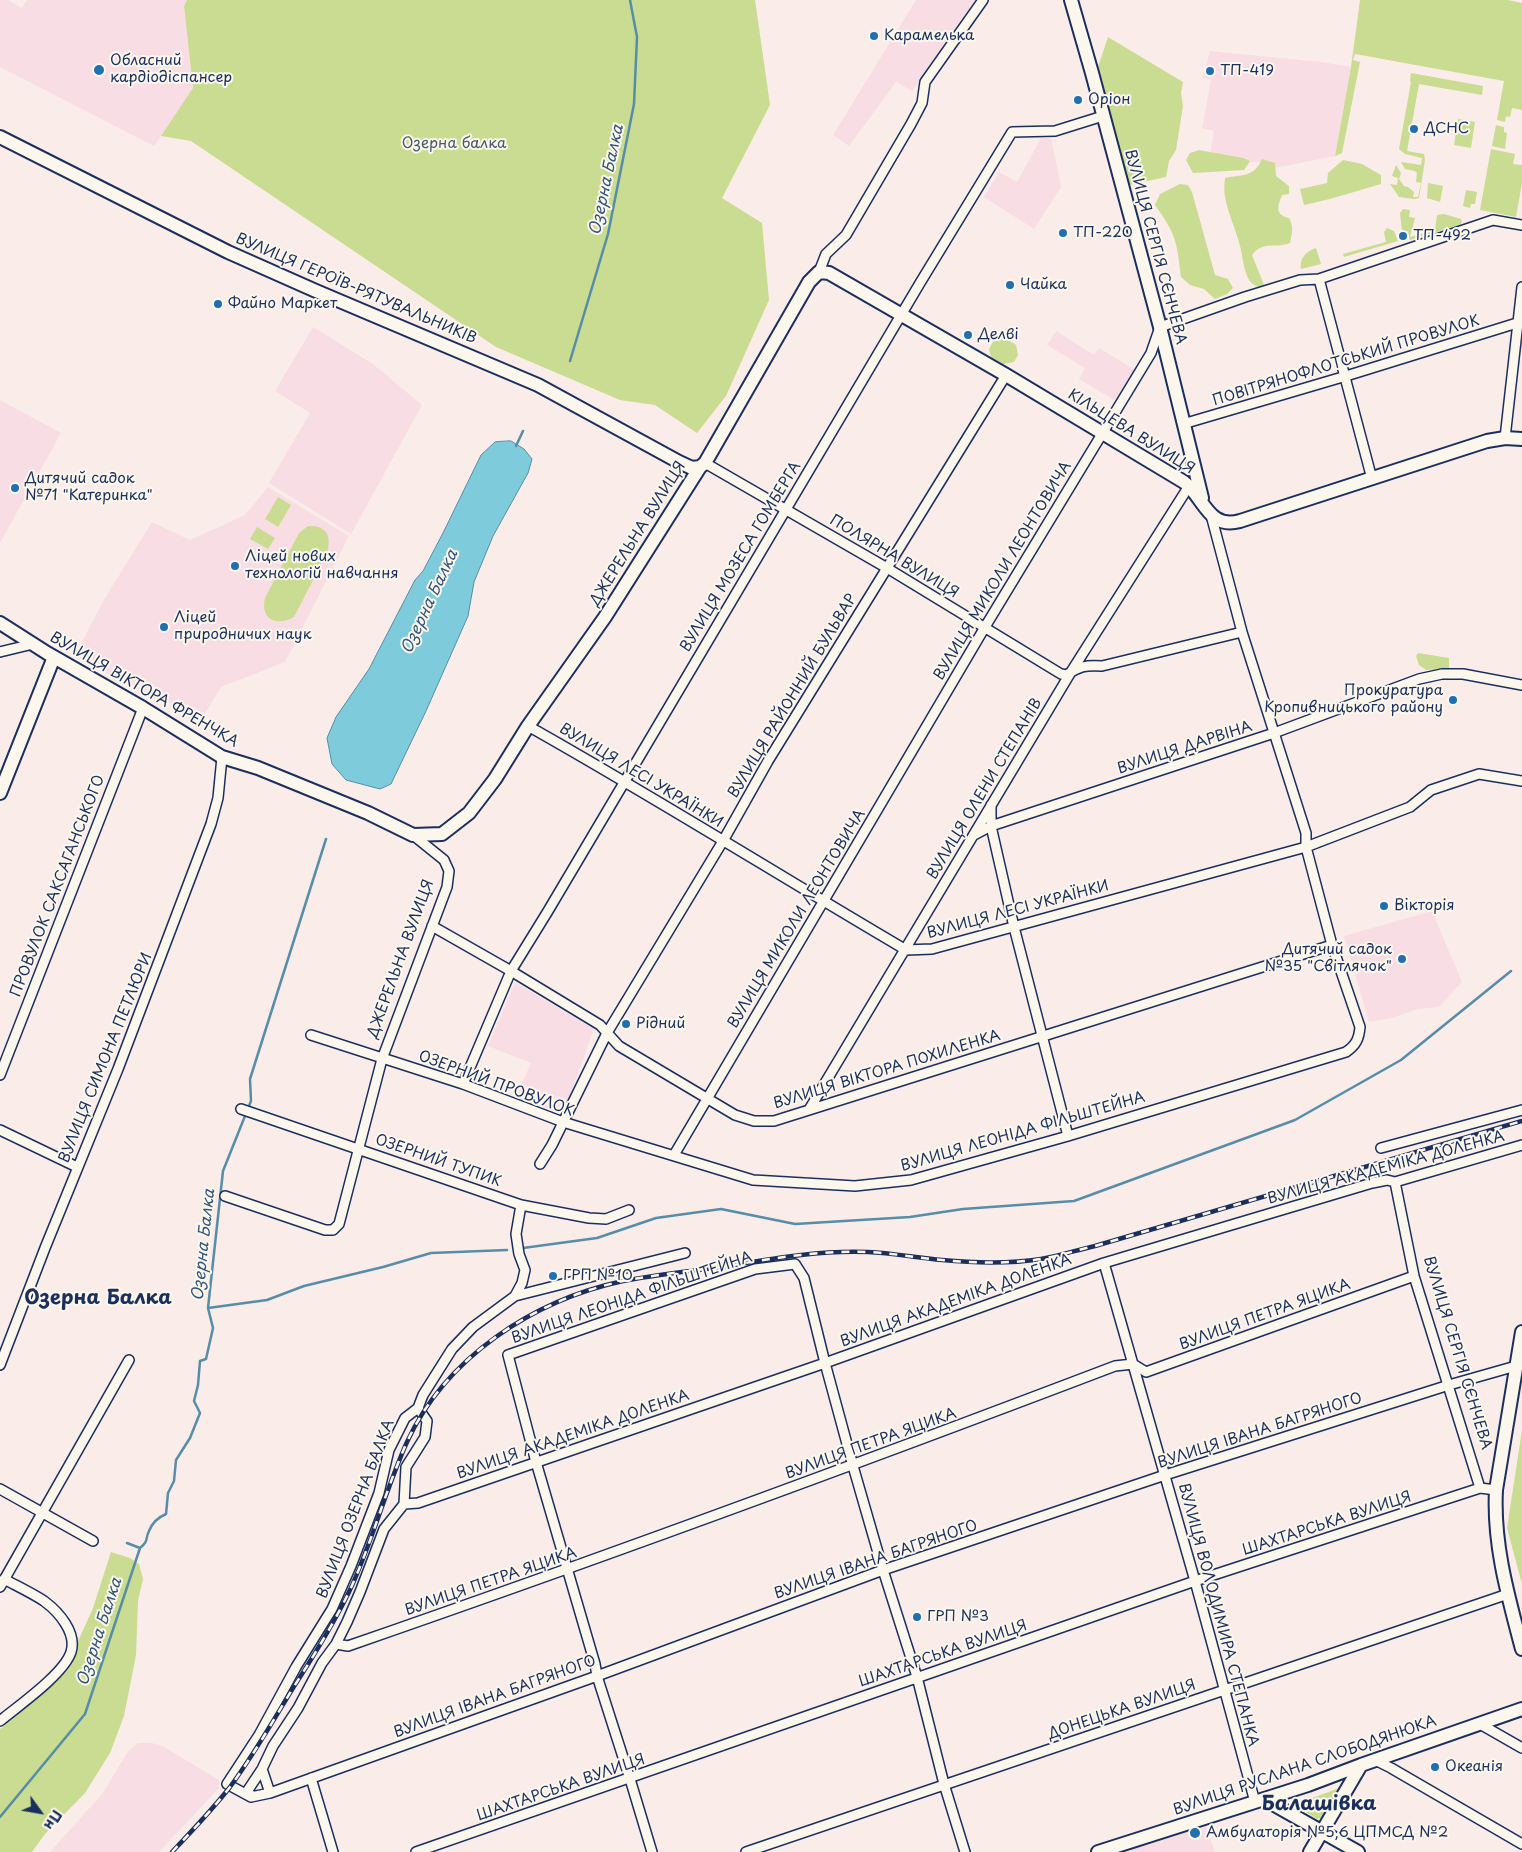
<!DOCTYPE html>
<html>
<head>
<meta charset="utf-8">
<style>
	body { margin:0 }
	#map { position:relative; width:1522px; height:1852px; overflow:hidden; background:#faece8; font-family:"Playpen Sans",sans-serif }
	canvas { display:block }
	.north { position:absolute; left:15px; top:1787px; width:50px; height:50px; -webkit-text-stroke:4px #fbf7ec; paint-order:stroke; rotate:122deg; font-size:14px; font-weight:700; line-height:20px; text-align:center; color:#1b2f5e }
	.north::after { content:''; display:block; margin:auto; width:18px; height:22px; background:#1b2f5e; clip-path:polygon(50% 0,100% 100%,50% 72%,0 100%) }
</style>
</head>
<body>
<div id="map">
<canvas width="1522" height="1852"></canvas>
<div class="north">Пн</div>
</div>
<script>
const ctx = document.querySelector('canvas').getContext('2d');
ctx.lineJoin = 'round';
function fillPath(path, color) { ctx.fillStyle = color; ctx.fill(path, 'evenodd'); }
function strokePath(path, color, width, dash) { ctx.strokeStyle = color; ctx.lineWidth = width; ctx.lineCap = dash ? 'butt' : 'round'; ctx.setLineDash(dash || []); ctx.stroke(path); }
function write(font, color, halo, rows, align = 'center') {
  ctx.font = font + ' "Playpen Sans",sans-serif'; ctx.lineWidth = 4; ctx.setLineDash([]); ctx.textBaseline = 'middle'; ctx.strokeStyle = halo; ctx.fillStyle = color; for (const [text, x, y, turn = 0] of rows) {
    ctx.save(); ctx.translate(x, y); ctx.rotate((+turn || 0) * Math.PI / 180); ctx.textAlign = isNaN(turn) ? turn : align; if (halo) ctx.strokeText(text, 0, 0); ctx.fillText(text, 0, 0); ctx.restore();
  }
}
fillPath(new Path2D(`
	M0 0H8L22 8 27 0H187L184 6 193 89 154 146 0 67Z
	M916 0H979L912 91 896 82 849 146 833 135Z
	M1210 51 1321 62 1351 67 1335 156 1270 169 1269 162H1246L1210 155 1214 131 1202 128 1211 80 1203 78Z
	M1041 138H1051L1061 187 1034 229 984 197 999 172 1017 182Z
	M313 327 373 364 422 405 351 534 269 483 310 413 275 391Z
	M1056 331 1094 355 1099 348 1135 370 1116 401 1079 379 1085 368 1047 345Z
	M0 400 61 433 0 543Z
	M268 487 349 536 285 662 221 687 199 723 181 714 160 692 154 699 75 655 105 598 152 522 190 540 245 515Z
	M1432 911 1462 982 1439 1007 1417 1009 1392 1018 1369 1022 1344 936Z
	M515 982 594 1029 563 1114 515 1099 531 1063 488 1046Z
	M138 1743H152L164 1747 219 1780V1788L159 1852H50L103 1793 128 1751Z
	M1206 1826 1215 1852H1131L1130 1850Z`), '#f8dee4');
fillPath(new Path2D(`
	M187 0H755L770 105 722 198 762 223 769 300 726 396 697 433 655 405 620 400 496 347 191 141 161 136 193 88 184 6Z
	M1360 0H1508L1522 3V110L1512 108 1510 117 1506 116 1505 122 1497 120 1504 81 1355 54 1353 60 1360 62 1342 153 1335 156 1351 67Z
	M1108 37 1183 82 1181 93 1183 106 1176 150 1169 161 1166 177 1129 185 1096 73Z
	M1411 73 1483 86 1482 95 1419 84 1407 151 1424 154 1425 160 1419 198 1414 199 1399 197 1390 184 1397 185 1398 178 1392 176 1396 165 1401 173 1399 179 1404 186 1408 187 1414 192 1413 197H1418L1421 183 1416 182 1417 173 1415 171 1405 169 1401 162 1421 165 1422 158 1405 154 1399 149 1411 82 1410 81Z
	M1458 119 1475 122 1471 148 1454 145Z
	M1496 125 1504 127V132L1507 133 1505 149 1492 146Z
	M1491 149 1515 154 1513 164 1522 165V183L1516 217 1480 210Z
	M1199 150 1243 158 1250 161 1244 170 1193 173 1186 160 1190 153Z
	M1262 159 1275 163 1276 176 1289 186V194L1282 195C1277 207 1275 215 1289 218 1294 227 1292 234 1290 243 1276 249 1263 240 1252 255L1264 285 1258 287C1254 285 1251 283 1249 280 1243 269 1243 257 1240 246 1235 224 1221 202 1225 178 1242 174 1254 178 1262 159Z
	M1343 160 1362 164 1381 175V184L1330 199 1304 205 1300 189 1327 183 1328 173Z
	M1428 183 1443 186 1440 202 1427 198Z
	M1180 184 1188 185 1192 192 1215 275 1228 279 1233 288 1227 294 1215 299 1204 289 1190 285 1181 277C1177 242 1176 234 1155 205L1160 194Z
	M1466 190 1477 192 1475 204H1471L1470 208 1463 206Z
	M1403 209 1410 210 1409 217 1415 218 1410 237 1435 230 1437 215 1444 214 1461 219 1462 222 1460 225 1410 240 1407 231 1402 232 1400 213Z
	M1387 228 1394 231 1398 241 1344 257 1343 254 1386 242 1384 232Z
	M1316 248 1321 264 1301 269C1299 259 1306 251 1316 248Z
	M1002 336 1016 345 1018 355 1014 362 1003 364 991 357 989 349 994 340Z
	M278 497 291 505 278 527 265 519Z
	M308 526C327 525 332 536 327 553L294 617C276 627 260 619 265 598L299 533Z
	M257 527 275 538 268 549 250 539Z
	M1418 653 1449 658V669L1426 670 1419 665 1416 656Z
	M1522 1430V1584L1507 1528Z
	M111 1552 130 1558 139 1564 143 1579 138 1601 136 1655 124 1716 110 1753 85 1793 45 1834 32 1852H0V1729L42 1695 71 1657 93 1608Z
	M1339 1788 1338 1795 1326 1816 1317 1819 1294 1805Z`), '#cadc91');
const water = new Path2D(`
	M511 441 524 449 532 459 528 473 493 536 474 582 468 616 426 711 391 784 380 789 346 780 332 764 327 738 336 717 369 669 415 580 423 571 443 533 481 455 495 442Z`);
fillPath(water, '#7dcbdb');
strokePath(water, '#568da9', 1);
strokePath(new Path2D(`
	M570 361 608 234 634 104 637 37 630 0
	M516 446 523 431
	M523 1248 597 1238 656 1218 721 1209 795 1224 910 1217 963 1209 1074 1201 1295 1120 1401 1060 1511 971
	M208 1308 267 1300 304 1286 383 1267 431 1253 507 1250
	M127 1543 140 1548
	M0 1817 85 1714 140 1548C149 1541 145 1539 149 1531 152 1523 159 1517 166 1514L168 1493 174 1481 176 1460 190 1438 200 1413 194 1401 198 1385 200 1361 206 1359 213 1328 208 1308 223 1171 251 1101 250 1079 326 839`), '#568da9', 2.5);
const street = new Path2D(`
	M819 272 826 254 846 235 911 124 922 103 925 82 983 0
	M1319 279 1372 479
	M1183 424 1346 376 1517 323
	M1505 438 1522 287
	M705 463 887 568 1061 674 1066 675C1081 666 1085 665 1102 666L1242 632
	M0 652 33 644
	M528 726C656 798 780 876 906 950L932 949 1306 847 1410 807 1431 790 1479 774 1522 781
	M991 805V826L1014 927 1068 1136
	M974 835 991 826 1274 733 1419 679 1442 674H1463L1522 685
	M432 926 511 971 600 1025 619 1046 735 1115 754 1121H774L1332 945
	M311 1035 463 1084 563 1122 753 1180 855 1186 911 1180 1068 1136 1346 1052C1356 1045 1359 1039 1360 1027L1332 945 1306 847V833L1242 632 1211 515
	M0 1075 143 708
	M463 1084 511 971 548 911 920 283 1012 132 1055 131 1103 116
	M810 1108 1071 672 1189 486
	M241 1109 521 1205 589 1218 606 1219 629 1210
	M0 1130 77 1167
	M1381 1148 1522 1110
	M674 1155 985 627 1151 353 1160 327 1245 297 1300 280 1319 279 1493 220 1522 225
	M540 1164 552 1145 607 1033 723 841 768 761 1006 375
	M1395 1182 1414 1276 1480 1488 1496 1490
	M225 1196 325 1230H333L339 1224 382 1059 447 887 449 871 444 860 413 835
	M1104 1263 1195 1581 1255 1802
	M515 1296 685 1253
	M0 1365 45 1248 118 1069 211 824 218 798 222 757
	M0 1489 93 1541
	M404 1504 418 1503 825 1363 1104 1263 1372 1183 1387 1180 1395 1182 1522 1145
	M0 1587 129 1360
	M336 1644 348 1646C605 1557 860 1463 1115 1366L1133 1364 1146 1372 1414 1276
	M0 1721C18 1706 64 1674 71 1652 77 1633 59 1612 44 1601 32 1593 17 1586 4 1579
	M1480 1724 1522 1748
	M1375 1760 1391 1768 1522 1844
	M262 1769 270 1793
	M311 1778 333 1852
	M251 1797 270 1793 597 1676 883 1570 1165 1475 1449 1385 1516 1366
	M251 1797 227 1784 259 1735 296 1667 332 1609 351 1566 379 1493 389 1450 405 1418 418 1408 423 1395 452 1349 473 1327 515 1296 522 1283 525 1270 519 1254 516 1234 521 1205
	M251 1797 248 1790 262 1769 273 1746 298 1708 322 1663 336 1644 347 1622 360 1592 384 1529 404 1504 406 1467 425 1437 427 1421 418 1408
	M416 1852 1195 1581 1480 1488
	M652 1852 630 1779 597 1676 595 1664 536 1462 508 1355 755 1269 795 1264 804 1278 825 1363 853 1466 883 1570 917 1677 944 1784 965 1852
	M746 1852 1508 1594`);
const secondary = new Path2D(`
	M1071 0 1092 73 1160 327 1202 498
	M0 137 228 252 316 291 538 385 679 462 692 468 700 467
	M0 623 47 653 143 708 222 757 258 768 368 813 413 835 442 834 469 813 495 779 528 726 605 617 700 467 705 463 809 282 819 272 829 273 1006 375 1184 482C1204 497 1208 530 1240 521L1487 441 1505 438 1522 439
	M0 793 54 657
	M1522 1332 1496 1490C1493 1544 1508 1596 1522 1649
	M1264 1799 1358 1852
	M1098 1852 1308 1785 1361 1765 1522 1709
	M1310 1852 1361 1765`);
strokePath(street, '#1b2f5e', 12);
strokePath(secondary, '#1b2f5e', 16);
strokePath(street, '#fbf7ec', 9);
strokePath(secondary, '#fbf7ec', 12);
const rail = new Path2D(`
	M172 1852C192 1831 212 1810 230 1787 253 1756 273 1721 293 1688 313 1657 333 1625 349 1592 372 1543 385 1491 407 1442 446 1357 534 1300 623 1281 655 1275 688 1271 721 1267 770 1259 818 1250 868 1252 893 1253 917 1258 942 1260 974 1263 1009 1264 1041 1259 1059 1256 1077 1250 1095 1246L1522 1121`);
strokePath(rail, '#1b2f5e', 4.5);
strokePath(rail, '#fbf7ec', 2.5, [8]);
for (const [x, y, r, color] of [
	[874,36,5,"#1f6fb2"],
	[99,70,6,"#1f6fb2"],
	[1210,71,5,"#1f6fb2"],
	[1078,100,5,"#1f6fb2"],
	[1414,129,5,"#1f6fb2"],
	[1063,233,5,"#1f6fb2"],
	[1403,236,5,"#1f6fb2"],
	[1010,285,5,"#1f6fb2"],
	[218,304,5,"#1f6fb2"],
	[968,335,5,"#1f6fb2"],
	[15,488,5,"#1f6fb2"],
	[235,566,5,"#1f6fb2"],
	[164,627,5,"#1f6fb2"],
	[1453,700,5,"#1f6fb2"],
	[1384,906,5,"#1f6fb2"],
	[1402,959,5,"#1f6fb2"],
	[626,1024,5,"#1f6fb2"],
	[553,1276,5,"#1f6fb2"],
	[917,1617,5,"#1f6fb2"],
	[1435,1767,5,"#1f6fb2"],
	[1195,1833,6,"#1f6fb2"]
]) { const dot = new Path2D(); dot.arc(x, y, r, 0, 2 * Math.PI); ctx.fillStyle = color; ctx.fill(dot); strokePath(dot, '#fbf7ec', 2); }
write('15px', '#1b2f5e', '#fbf7ec', [
	["Карамелька",884,36],
	["Обласний",110,61],
	["кардіодіспансер",110,78],
	["ТП-419",1220,71],
	["Оріон",1088,100],
	["ДСНС",1424,129],
	["ТП-220",1073,233],
	["ТП-492",1413,236],
	["Чайка",1020,285],
	["Файно Маркет",228,304],
	["Делві",978,335],
	["Дитячий садок",25,479],
	["№71 \"Катеринка\"",25,496],
	["Ліцей нових",245,557],
	["технологій навчання",245,574],
	["Ліцей",174,618],
	["природничих наук",174,635],
	["Прокуратура",1443,691,"right"],
	["Кропивницького району",1443,708,"right"],
	["Вікторія",1394,906],
	["Дитячий садок",1392,950,"right"],
	["№35 \"Світлячок\"",1392,967,"right"],
	["Рідний",636,1024],
	["ГРП №10",563,1276],
	["ГРП №3",927,1617],
	["Океанія",1445,1767],
	["Амбулаторія №5,6 ЦПМСД №2",1206,1833]
], 'left');
write('15px', '#475a6b', '#fbf7ec', [
	["Озерна балка",454,144]
]);
write('15px', '#1b2f5e', '#fbf7ec', [
	["ВУЛИЦЯ СЕРГІЯ СЄНЧЕВА",1155,247,75],
	["ВУЛИЦЯ ГЕРОЇВ-РЯТУВАЛЬНИКІВ",356,289,23],
	["ПОВІТРЯНОФЛОТСЬКИЙ ПРОВУЛОК",1346,361,-17],
	["КІЛЬЦЕВА ВУЛИЦЯ",1131,432,32],
	["ДЖЕРЕЛЬНА ВУЛИЦЯ",638,534,-58],
	["ВУЛИЦЯ МОЗЕСА ГОМБЕРГА",741,557,-59],
	["ПОЛЯРНА ВУЛИЦЯ",894,557,31],
	["ВУЛИЦЯ МИКОЛИ ЛЕОНТОВИЧА",1003,571,-59],
	["ВУЛИЦЯ ВІКТОРА ФРЕНЧКА",144,690,30],
	["ВУЛИЦЯ РАЙОННИЙ БУЛЬВАР",793,696,-59],
	["ВУЛИЦЯ ДАРВІНА",1185,748,-18],
	["ВУЛИЦЯ ЛЕСІ УКРАЇНКИ",641,776,31],
	["ВУЛИЦЯ ОЛЕНИ СТЕПАНІВ",985,789,-59],
	["ПРОВУЛОК САКСАГАНСЬКОГО",58,886,-69],
	["ВУЛИЦЯ ЛЕСІ УКРАЇНКИ",1018,910,-15],
	["ВУЛИЦЯ МИКОЛИ ЛЕОНТОВИЧА",797,919,-59],
	["ДЖЕРЕЛЬНА ВУЛИЦЯ",401,959,-70],
	["ВУЛИЦЯ СИМОНА ПЕТЛЮРИ",106,1058,-68],
	["ВУЛИЦЯ ВІКТОРА ПОХИЛЕНКА",887,1070,-17],
	["ОЗЕРНИЙ ПРОВУЛОК",496,1084,20],
	["ВУЛИЦЯ ЛЕОНІДА ФІЛЬШТЕЙНА",1023,1132,-16],
	["ОЗЕРНИЙ ТУПИК",438,1161,19],
	["ВУЛИЦЯ АКАДЕМІКА ДОЛЕНКА",1386,1168,-15],
	["ВУЛИЦЯ ЛЕОНІДА ФІЛЬШТЕЙНА",632,1298,-19],
	["ВУЛИЦЯ АКАДЕМІКА ДОЛЕНКА",956,1301,-20],
	["ВУЛИЦЯ ПЕТРА ЯЦИКА",1265,1315,-20],
	["ВУЛИЦЯ СЕРГІЯ СЄНЧЕВА",1457,1353,73],
	["ВУЛИЦЯ ІВАНА БАГРЯНОГО",1260,1431,-18],
	["ВУЛИЦЯ АКАДЕМІКА ДОЛЕНКА",573,1435,-19],
	["ВУЛИЦЯ ПЕТРА ЯЦИКА",871,1444,-20],
	["ВУЛИЦЯ ОЗЕРНА БАЛКА",356,1509,-69],
	["ШАХТАРСЬКА ВУЛИЦЯ",1327,1524,-18],
	["ВУЛИЦЯ ІВАНА БАГРЯНОГО",876,1560,-19],
	["ВУЛИЦЯ ПЕТРА ЯЦИКА",491,1582,-19],
	["ВУЛИЦЯ ВОЛОДИМИРА СТЕПАНКА",1218,1615,75],
	["ШАХТАРСЬКА ВУЛИЦЯ",943,1654,-19],
	["ВУЛИЦЯ ІВАНА БАГРЯНОГО",495,1697,-20],
	["ДОНЕЦЬКА ВУЛИЦЯ",1122,1710,-19],
	["ВУЛИЦЯ РУСЛАНА СЛОБОДЯНЮКА",1305,1766,-19],
	["ШАХТАРСЬКА ВУЛИЦЯ",561,1788,-19]
]);
write('italic 16px', '#34567d', '#fbf7ec', [
	["Озерна Балка",607,180,-78],
	["Озерна Балка",430,602,-65],
	["Озерна Балка",204,1245,-84],
	["Озерна Балка",100,1632,-72]
]);
write('bold 20px', '#1b2f5e', '#fbf7ec', [
	["Озерна Балка",98,1298],
	["Балашівка",1319,1804]
]);
</script>
</body>
</html>
